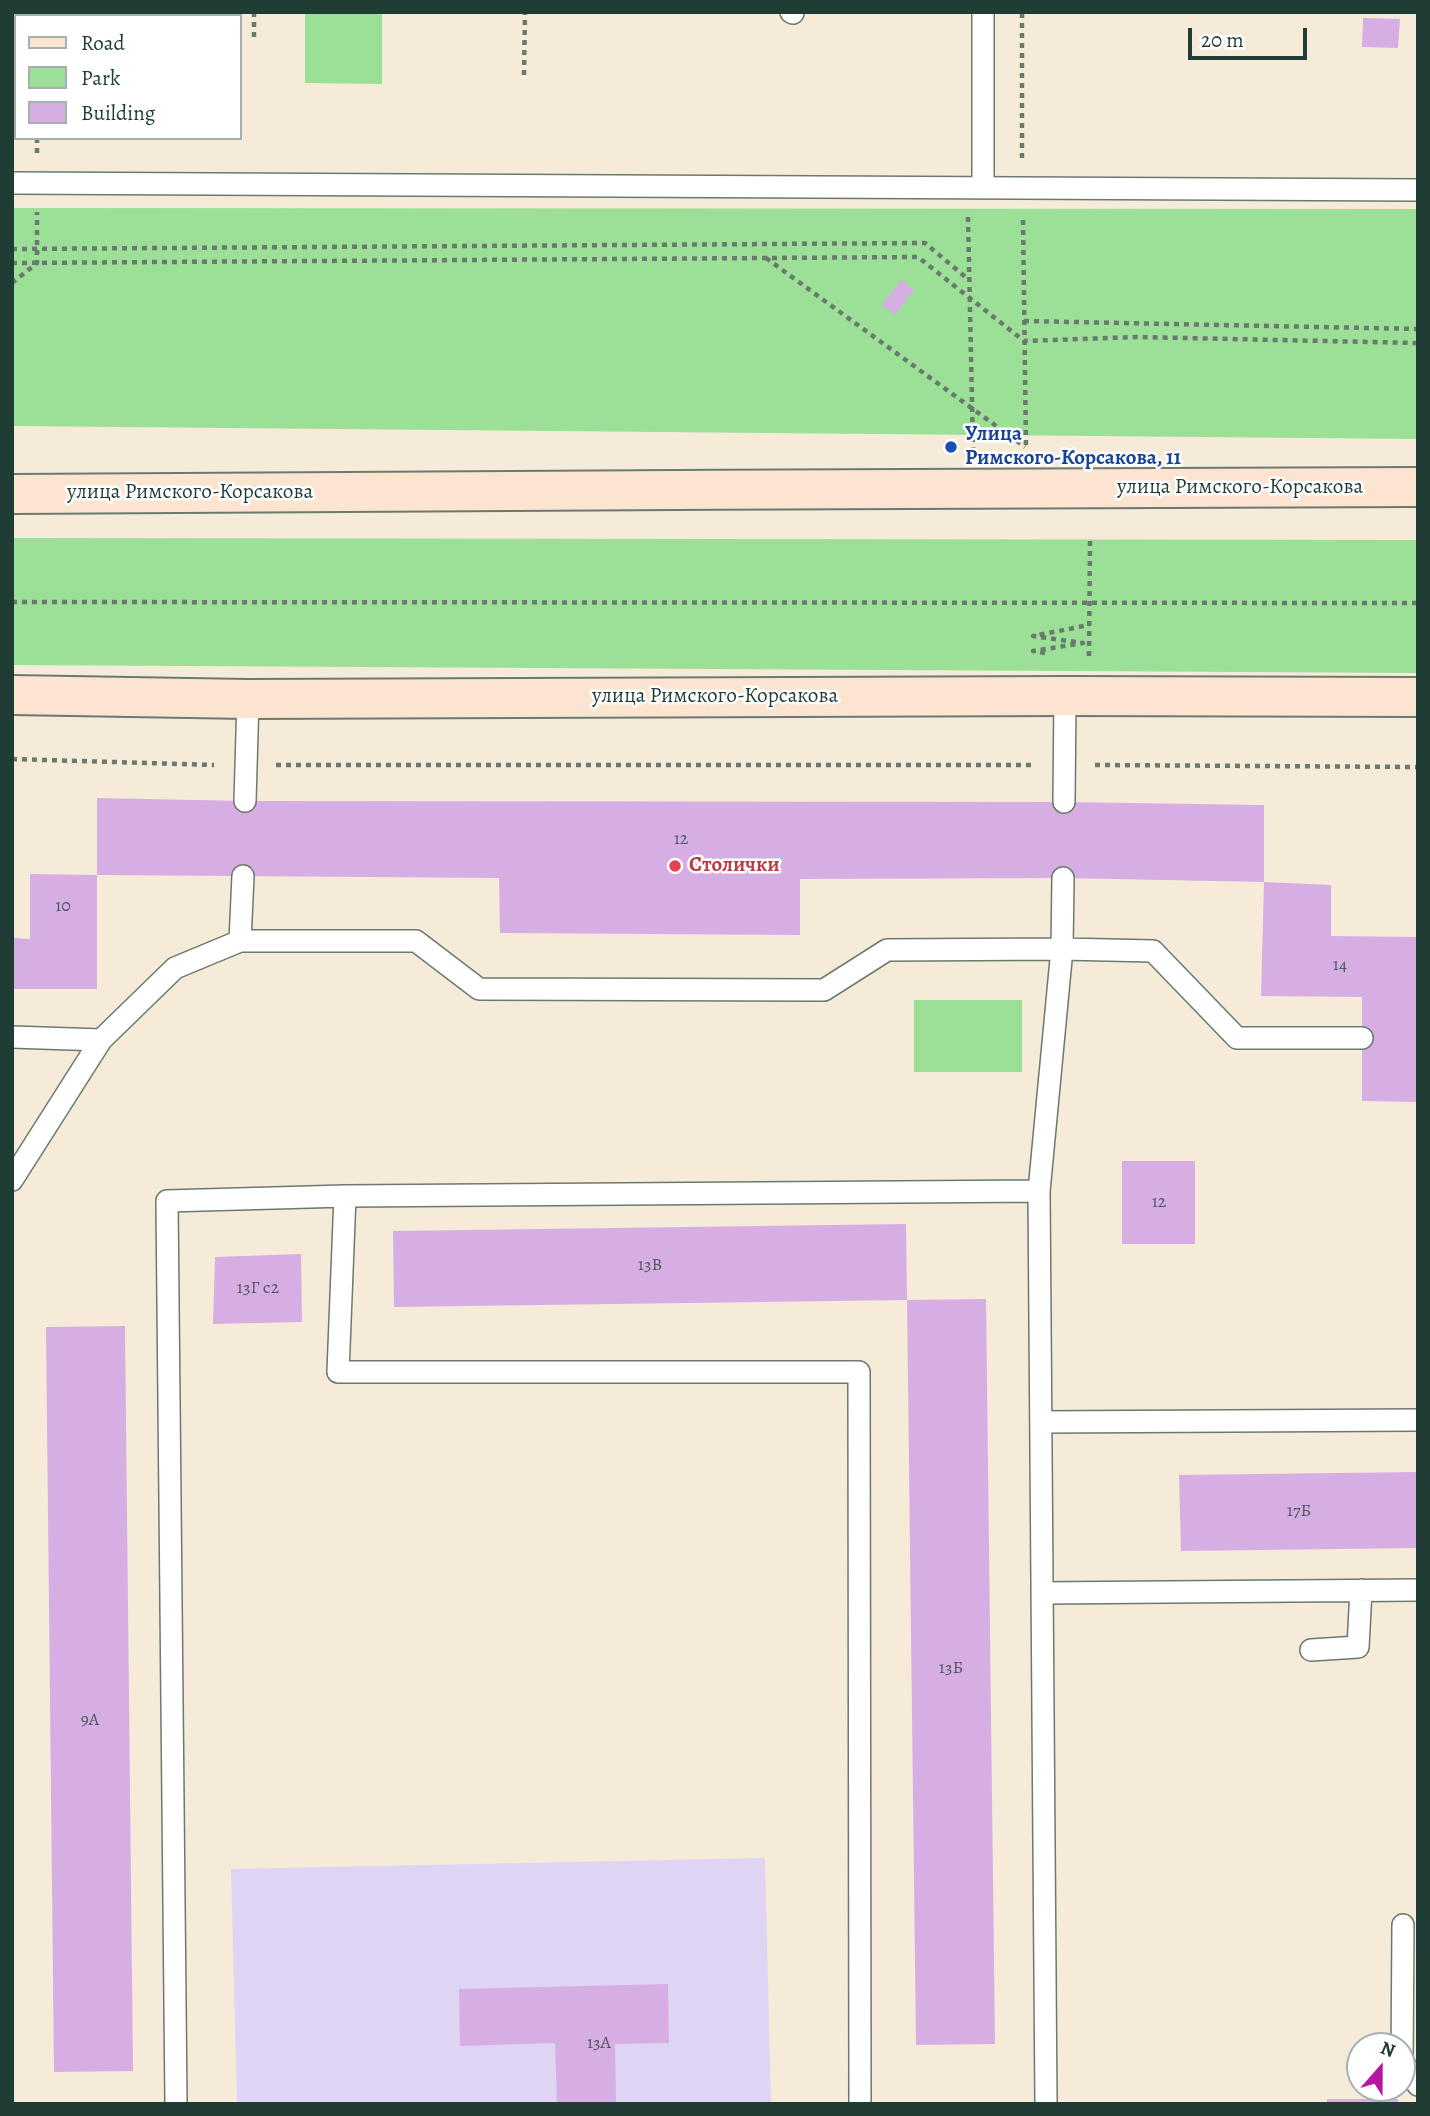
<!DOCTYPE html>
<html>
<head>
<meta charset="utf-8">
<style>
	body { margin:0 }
	#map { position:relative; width:1430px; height:2116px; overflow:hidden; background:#f6ebd9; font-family:Alegreya,serif }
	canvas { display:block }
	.frame { position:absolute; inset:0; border:14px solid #1f3d34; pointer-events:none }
	.legend { position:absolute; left:14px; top:14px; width:228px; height:126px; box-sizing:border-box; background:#fff; border:2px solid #a5b1ae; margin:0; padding:9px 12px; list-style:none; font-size:21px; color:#1f3d34 }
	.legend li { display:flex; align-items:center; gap:14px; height:35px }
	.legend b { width:35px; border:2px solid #a5b1ae }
	.north { position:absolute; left:1346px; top:2032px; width:70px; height:70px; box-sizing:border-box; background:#fff; border:2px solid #a5b1ae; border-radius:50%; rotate:21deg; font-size:19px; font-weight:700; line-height:28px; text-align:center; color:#1f3d34 }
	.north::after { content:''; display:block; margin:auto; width:24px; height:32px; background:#b5179e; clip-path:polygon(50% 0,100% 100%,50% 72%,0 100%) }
	.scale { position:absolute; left:1188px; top:28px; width:119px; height:32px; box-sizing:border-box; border:4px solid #1f3d34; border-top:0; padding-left:9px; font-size:21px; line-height:24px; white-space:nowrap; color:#1f3d34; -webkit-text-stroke:5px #fff; paint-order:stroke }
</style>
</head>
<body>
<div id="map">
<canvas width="1430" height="2116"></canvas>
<div class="frame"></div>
<ul class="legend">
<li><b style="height:9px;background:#fce5d0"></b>Road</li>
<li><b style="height:19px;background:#9cdf96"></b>Park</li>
<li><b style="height:19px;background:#d6aee3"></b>Building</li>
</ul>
<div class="north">N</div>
<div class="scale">20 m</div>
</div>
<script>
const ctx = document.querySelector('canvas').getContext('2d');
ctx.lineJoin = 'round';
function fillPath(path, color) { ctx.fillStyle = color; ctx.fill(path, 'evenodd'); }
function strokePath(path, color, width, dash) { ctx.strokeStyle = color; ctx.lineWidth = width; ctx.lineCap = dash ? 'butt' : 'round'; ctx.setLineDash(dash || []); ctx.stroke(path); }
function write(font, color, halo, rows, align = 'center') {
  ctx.font = font + ' Alegreya,serif'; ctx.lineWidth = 5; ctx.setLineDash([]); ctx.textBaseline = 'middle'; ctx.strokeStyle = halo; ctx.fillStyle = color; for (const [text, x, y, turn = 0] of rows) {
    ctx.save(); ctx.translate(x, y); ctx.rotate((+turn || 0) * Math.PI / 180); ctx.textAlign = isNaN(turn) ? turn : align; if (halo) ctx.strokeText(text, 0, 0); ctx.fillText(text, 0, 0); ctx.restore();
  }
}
fillPath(new Path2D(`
	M765 1858 771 2104H237L231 1869Z`), '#e0d4f4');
fillPath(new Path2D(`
	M305 12H382V84L305 83Z
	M12 208 1418 209V439L12 426Z
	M12 538 1418 540V673L12 665Z
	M914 1000H1022V1072H914Z`), '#9cdf96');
fillPath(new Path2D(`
	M1363 18 1400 19 1398 48 1362 47Z
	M901 280 914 290 895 315 882 305Z
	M97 798 245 801 1064 802 1264 805V882L1063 878 800 879V935L500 933 499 878 97 875Z
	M30 874 97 875V989H12V938L30 939Z
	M1264 882 1331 885V936L1418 937V1102L1362 1101V997L1261 996Z
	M1122 1161H1195V1244H1122Z
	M906 1224 907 1300 394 1307 393 1231Z
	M301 1254 302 1322 213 1324 215 1257Z
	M986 1299 995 2044 916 2045 907 1300Z
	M125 1326 133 2071 54 2072 46 1327Z
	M1418 1472V1548L1181 1551 1179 1475Z
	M668 1984 669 2043 615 2044 616 2104H557L555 2043 460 2046 459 1989Z
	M1327 2099H1398V2104H1327Z`), '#d6aee3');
const lane = new Path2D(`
	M791 12 793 13
	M12 30 16 28
	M12 183 1418 190
	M983 188V12
	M245 801 248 699
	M1064 802 1065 696
	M240 941H416L479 989 824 990 887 950 1062 949 1153 951 1237 1038H1362
	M12 1037 101 1040
	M12 1180 101 1040 175 968 240 941 243 876
	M345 1196 338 1372H859L860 2104
	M1041 1422 1418 1420
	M1043 1593 1418 1590
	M1311 1650 1358 1647 1361 1590
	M1403 1925 1402 2061 1418 2085
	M176 2104 167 1201 345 1196 1039 1191
	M1046 2104 1039 1191 1062 949 1063 878`);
const secondary = new Path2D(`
	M12 494C481 491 949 488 1418 487
	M12 695 248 699 1065 696 1418 697`);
strokePath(lane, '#6a7a6e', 24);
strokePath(secondary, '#6a7a6e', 42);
strokePath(new Path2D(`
	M254 12V42
	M524 75 525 12
	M37 138V154
	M1022 158V12
	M968 217 973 448
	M1023 220 1026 448
	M12 249 925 243 969 280
	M766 258 1025 447
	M12 263 918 257 1024 341 1137 337 1418 343
	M12 283 37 263V212
	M1024 321 1418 329
	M12 602 1418 603
	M1045 653 1033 651 1083 643 1033 636 1089 625
	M1089 656 1090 539
	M12 759 214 765
	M276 765H1033
	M1095 765 1418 767`), '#6a7a6e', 4.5, [5, 5]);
strokePath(lane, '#fff', 21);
strokePath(secondary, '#fce5d0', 38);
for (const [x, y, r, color] of [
	[951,447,7,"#1a4fb4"],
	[675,866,7,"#e0444e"]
]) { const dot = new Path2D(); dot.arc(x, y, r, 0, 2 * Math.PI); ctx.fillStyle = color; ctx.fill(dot); strokePath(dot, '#fff', 2.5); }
write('18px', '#4d5960', null, [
	["12",681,840],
	["10",63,907],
	["14",1340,966],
	["12",1159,1203],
	["13В",650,1266],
	["13Г с2",258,1289],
	["17Б",1299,1512],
	["13Б",951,1669],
	["9А",90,1721],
	["13А",599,2044]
]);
write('bold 21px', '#164399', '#fff', [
	["Улица",965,435],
	["Римского-Корсакова, 11",965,459]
], 'left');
write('21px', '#1f3d34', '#fff', [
	["улица Римского-Корсакова",1240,488],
	["улица Римского-Корсакова",190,493],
	["улица Римского-Корсакова",715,697]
]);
write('bold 21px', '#be3a42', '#fff', [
	["Столички",689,866]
], 'left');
</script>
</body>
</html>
